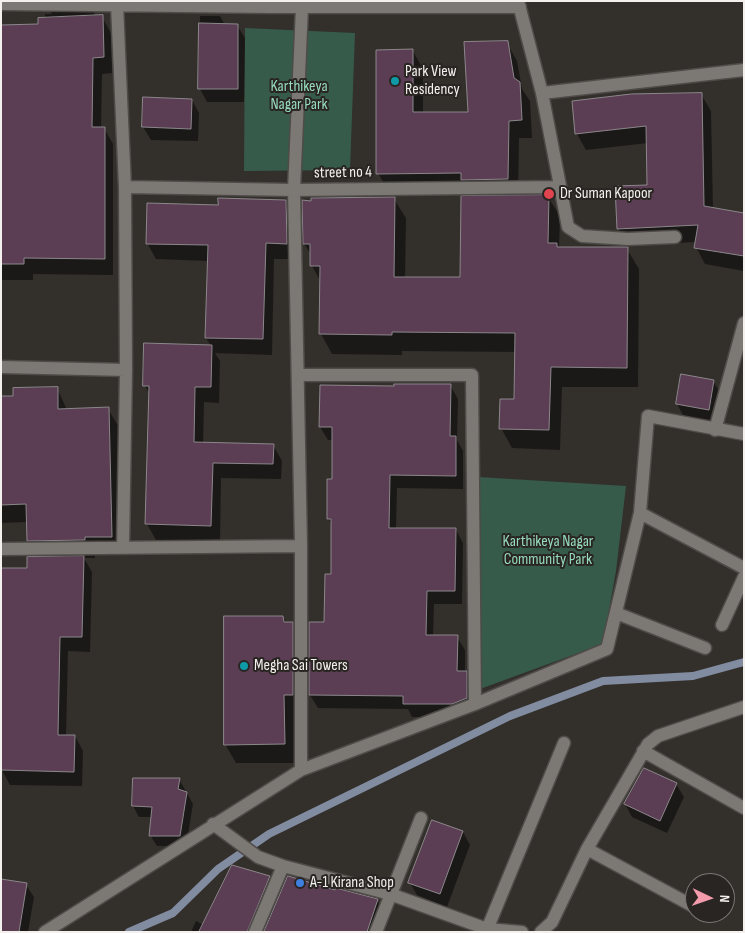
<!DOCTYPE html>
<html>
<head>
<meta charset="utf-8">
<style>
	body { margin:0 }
	#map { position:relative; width:745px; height:933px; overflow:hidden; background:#332f2b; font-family:"Sofia Sans Condensed",sans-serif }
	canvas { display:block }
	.frame { position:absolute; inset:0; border:2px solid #f3f0ee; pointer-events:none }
	.north { position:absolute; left:685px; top:873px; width:50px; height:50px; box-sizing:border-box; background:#292522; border:1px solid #7a7674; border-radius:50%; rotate:93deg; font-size:14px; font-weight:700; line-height:20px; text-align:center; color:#f3f0ee }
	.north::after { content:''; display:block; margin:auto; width:18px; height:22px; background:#f39aab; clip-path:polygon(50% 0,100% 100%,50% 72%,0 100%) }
</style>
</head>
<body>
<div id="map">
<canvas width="745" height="933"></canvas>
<div class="frame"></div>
<div class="north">N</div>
</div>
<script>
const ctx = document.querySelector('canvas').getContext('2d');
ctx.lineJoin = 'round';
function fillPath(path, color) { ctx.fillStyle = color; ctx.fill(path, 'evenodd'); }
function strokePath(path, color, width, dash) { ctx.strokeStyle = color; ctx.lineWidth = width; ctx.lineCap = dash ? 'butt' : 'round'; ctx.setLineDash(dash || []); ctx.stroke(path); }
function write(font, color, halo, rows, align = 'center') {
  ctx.font = font + ' "Sofia Sans Condensed",sans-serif'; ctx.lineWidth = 4; ctx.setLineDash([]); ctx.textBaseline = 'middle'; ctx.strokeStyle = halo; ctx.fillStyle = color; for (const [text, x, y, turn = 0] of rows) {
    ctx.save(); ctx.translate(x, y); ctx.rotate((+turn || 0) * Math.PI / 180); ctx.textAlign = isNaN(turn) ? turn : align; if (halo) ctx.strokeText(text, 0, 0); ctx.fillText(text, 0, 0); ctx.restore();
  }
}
fillPath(new Path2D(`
	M245 28 355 33 350 170 244 171Z
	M478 477 626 486 616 571 603 644 480 689Z`), '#365b4b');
fillPath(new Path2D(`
	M45 1H95L94 17H102L111 33 112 73 102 74 101 128H104L113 144V275L33 274V280H1V26H39L45 19V14H52Z
	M200 16H220L225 25H237L245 38 244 102H207L200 89Z
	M507 43 517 61 522 89 530 101 532 138H519L518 197H548L560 216 559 248 627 249 639 269 638 387H562L560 450 512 448 501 428 515 401 516 352 402 351V355L332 354 321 334V282L312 266V256L304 244 394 199 406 218 405 278H461L472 197 469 191H388L378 173 413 51 423 69V113H469Z
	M701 94 711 111 713 209 744 214V271L705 264 696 247 697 242 628 245 618 228 649 186 648 143 586 150 577 134Z
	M192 100 199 113 198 141 151 140 143 127Z
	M285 201 295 217V259H274L272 355 215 353 220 361 219 403 204 402 203 444 273 445 282 461 281 479 221 478 220 541 156 540 147 524 150 395 145 386 211 346 206 338 208 261 156 259 147 243 219 206Z
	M713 381 721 394 716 422 684 417 677 404Z
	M450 385 458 399 457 440 463 451V489L397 488 396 529 456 530 463 543 462 604H434L433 636 457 637 465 650V672L474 686V712L460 717H412L408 709 318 708 310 695 326 624 332 575V526L328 518 333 481V440H328L320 427 395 388Z
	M57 388 67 410 108 409 119 427 121 555H95V558H84L92 572 90 652 68 651 66 736H75L83 751 82 786 10 785 2 770 29 569 38 558 28 540 27 522 1 523V398L14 397Z
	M283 617 287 623H292L303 642V713H295V763H236L225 744Z
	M179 779 193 804 186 846H157L150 835 152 817H139L133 806Z
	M676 784 684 797 667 833 632 817 625 804Z
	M463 832 470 845 447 907 417 895 410 883Z
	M269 877 276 890 250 932 245 923 243 925 247 932H191L196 921 204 925Z
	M26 885 34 897 28 932H1Z
	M336 892 377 900 384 913 379 932H265Z`), '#0007');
strokePath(new Path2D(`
	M129 932 173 913 218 869 269 834 510 716 603 681 693 676 744 662`), '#828ca1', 8);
const building = new Path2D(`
	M103 15 104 57 93 58 92 127H105V259L24 258V264H1V25L38 24V18Z
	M199 23 238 24V89H198Z
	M508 41 514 78 520 82 522 120 509 121 508 179 461 180V173L376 174V50L413 49V112H468L464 42Z
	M702 93 704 206 744 213V256L694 248 698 225 617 229 615 186 647 185 646 126 575 134 572 101 631 94Z
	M143 97 192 99 191 129 142 127Z
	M549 195 548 243H557V247H628L627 368 551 367 549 430 499 429 500 399H514L515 333 392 332V335L319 334 320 266H310V244H303L302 200 311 201V198L395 197 394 277H460L461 196Z
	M218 198 286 200 287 244 266 243 263 339 205 338 208 245 146 244 147 203 218 205Z
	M144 343 212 345 211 387H195L194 442 274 444 273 464 213 463 211 526 145 524 149 386H143Z
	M681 374 714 380 709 410 676 404Z
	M394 384H451L450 436H456V476L390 475 389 528H456L455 591H427L426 635H458L457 671H467V698L452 704H403V696L309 695V622H324L325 574H331V519H327V479H332V427H319L320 385 394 386Z
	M58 387V409L109 407 112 537H85V540L27 541 26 504 1 505V396H13V388Z
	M84 556 82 637H60L58 735H75L74 772 1 770V568H27V557Z
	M224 616H283L284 622H293V695H284L285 744 224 745Z
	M644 768 677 783 660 821 624 804Z
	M133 778H180L178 789 187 792 180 836H149L152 807 132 806Z
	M432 820 463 831 440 894 408 883Z
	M232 865 270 876 247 932H199Z
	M288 876 335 890 336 888 378 899 367 932H264Z
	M1 879 27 883 19 932H1Z`);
fillPath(building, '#5b3e54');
strokePath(building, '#8c878b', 1);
const minor = new Path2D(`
	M518 1 542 93 568 227 582 236 628 239 675 237
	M1 4 271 7H520
	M117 5 125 187 126 370 123 548
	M542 93 744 70
	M125 187 294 190 560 187
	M1 367 126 370
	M298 375H472L475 704
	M715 430 744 323
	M640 513 744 568
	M1 549 301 546
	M616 613 705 648
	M722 625 744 577
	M643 751 744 808
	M301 770V546L294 190 302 7
	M213 824 258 857 283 866 390 894 487 929 522 932
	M587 849 691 905
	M45 932 301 770 475 704 607 649 640 513 648 416 744 434
	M255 932 283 866
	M376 932 421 818
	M486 932 564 743
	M541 932 552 922 587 849 648 744 658 736 744 707`);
strokePath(minor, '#4e4b48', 15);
strokePath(minor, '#7c7874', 12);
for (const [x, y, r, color] of [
	[395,81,5,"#0f9aa8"],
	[549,194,6,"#e0444e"],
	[244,666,5,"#0f9aa8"],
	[300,883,5,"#3f7fe0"]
]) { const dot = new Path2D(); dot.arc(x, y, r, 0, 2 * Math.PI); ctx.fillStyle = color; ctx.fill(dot); strokePath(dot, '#292522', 2); }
write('16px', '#f3f0ee', '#292522', [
	["Park View",405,72],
	["Residency",405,90],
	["Dr Suman Kapoor",560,194],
	["Megha Sai Towers",254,666],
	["A-1 Kirana Shop",310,883]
], 'left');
write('16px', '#96dbbc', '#292522', [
	["Karthikeya",299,87],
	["Nagar Park",299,105],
	["Karthikeya Nagar",548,542],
	["Community Park",548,560]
]);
write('16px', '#f3f0ee', '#292522', [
	["street no 4",343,173,-1]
]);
</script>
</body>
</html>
